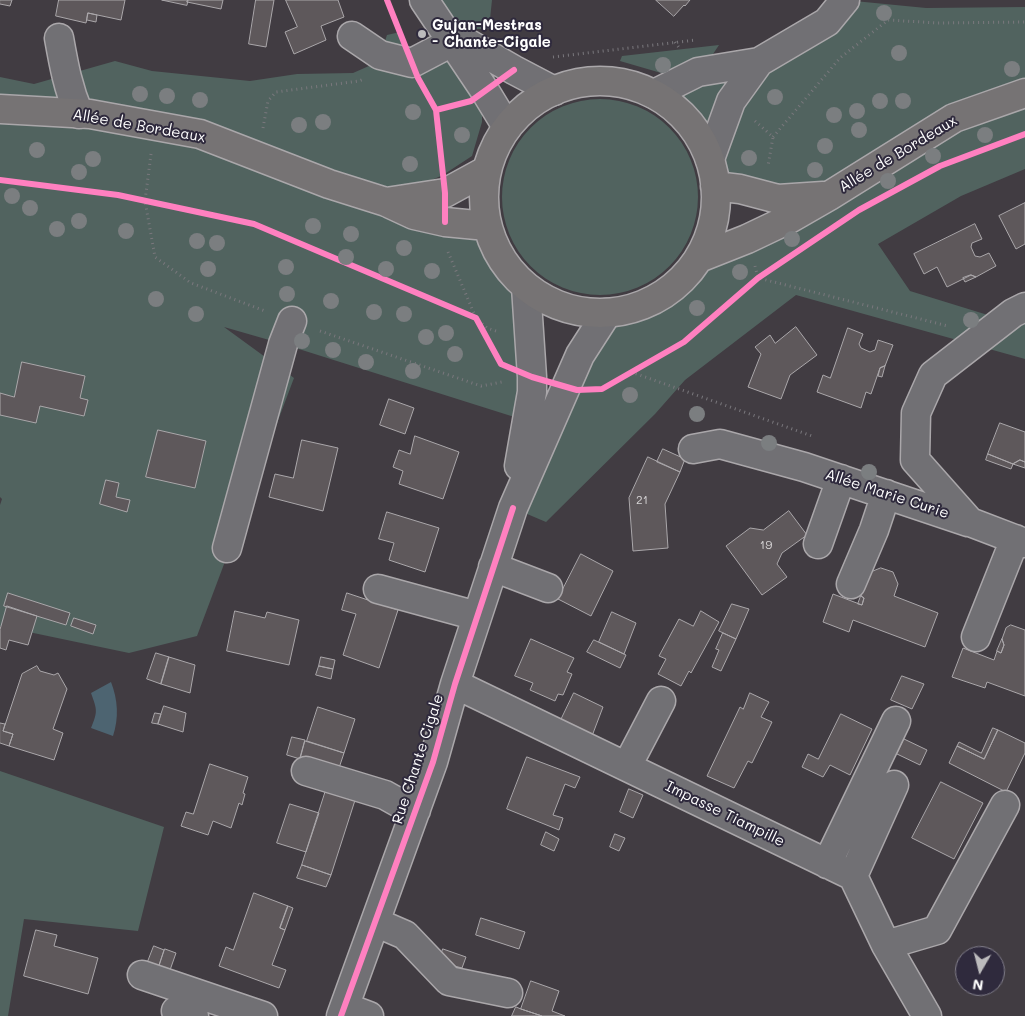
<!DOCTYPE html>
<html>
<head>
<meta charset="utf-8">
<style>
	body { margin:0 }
	#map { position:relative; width:1025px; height:1016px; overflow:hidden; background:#413c42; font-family:Mali,sans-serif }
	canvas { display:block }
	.north { position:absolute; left:955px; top:946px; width:50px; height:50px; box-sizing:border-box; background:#2f2a3d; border:1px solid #827f8b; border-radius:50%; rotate:188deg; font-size:14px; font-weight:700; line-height:20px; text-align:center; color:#fff }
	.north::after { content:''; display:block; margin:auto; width:18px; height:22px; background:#bcbbbd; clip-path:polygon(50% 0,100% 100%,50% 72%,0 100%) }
</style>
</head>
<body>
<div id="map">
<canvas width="1025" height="1016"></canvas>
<div class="north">N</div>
</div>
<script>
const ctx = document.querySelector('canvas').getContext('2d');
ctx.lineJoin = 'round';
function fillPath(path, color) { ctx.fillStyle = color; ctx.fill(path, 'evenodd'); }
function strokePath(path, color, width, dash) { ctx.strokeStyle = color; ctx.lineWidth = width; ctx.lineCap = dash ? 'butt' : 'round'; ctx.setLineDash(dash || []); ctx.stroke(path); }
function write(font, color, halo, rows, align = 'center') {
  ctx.font = font + ' Mali,sans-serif'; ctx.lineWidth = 4; ctx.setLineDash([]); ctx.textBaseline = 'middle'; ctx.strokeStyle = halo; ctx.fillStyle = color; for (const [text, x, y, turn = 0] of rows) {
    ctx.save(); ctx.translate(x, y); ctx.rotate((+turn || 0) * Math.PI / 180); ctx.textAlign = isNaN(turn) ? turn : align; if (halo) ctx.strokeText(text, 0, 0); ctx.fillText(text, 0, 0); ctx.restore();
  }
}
fillPath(new Path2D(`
	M424 0H492L489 29H443Z
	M844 0 926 8 1025 7V169L961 196 878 244 910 291 1004 320 1025 307V359L796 295 685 380 655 414 546 522 513 508 617 312 644 304 669 291 699 258 789 219 715 186 710 159 692 127 675 109 654 94 759 62Z
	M400 32 407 50 438 49 482 108V122L472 156 443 175 416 187 385 186 311 166 255 141 201 119 89 102 0 96V77L34 84 115 61 152 71 250 81 297 74 353 73 378 62 387 35Z
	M719 45 713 54 668 75 620 61 622 56Z
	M502 197a98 98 0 1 1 196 0a98 98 0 1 1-196 0Z
	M0 109 90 114 487 226 494 245 504 263 526 287 527 421 283 344 224 327 294 378 197 636 129 653 0 626V505L2 499 0 497Z
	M0 771 164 827 138 931 24 919 8 1016H0Z`), '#51635f');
fillPath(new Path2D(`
	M111 682C118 700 119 718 113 736L91 728C98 711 97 710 91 693Z`), '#4d6471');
const building = new Path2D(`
	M0 0H12L10 6 0 4Z
	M59 0H125L121 20 88 13 86 23 56 16Z
	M162 0H188L187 5Z
	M188 0H223L221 9 187 2Z
	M256 0H274L266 47 249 44Z
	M286 0H338L344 17 321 26 326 40 294 54 285 32 297 27Z
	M656 0H690L685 6 684 5 674 16Z
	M88 13 97 15 96 22 87 20Z
	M1025 203V244L1016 249 999 216Z
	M975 224 982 239 972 243 971 247 975 256 980 257 989 253 996 266 976 277 971 275 947 287 937 267 924 274 914 254Z
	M971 275 976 277 965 282 963 278Z
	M796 327 817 355 790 375 781 399 748 387 761 354 755 347 770 335 775 343Z
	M848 328 863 334 859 344 861 348 870 352 875 350 878 340 893 345 885 366 880 368 871 394 866 392 861 408 817 392 823 375 830 378Z
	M22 362 85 376 80 398 88 400 84 416 40 406 36 423 0 415V393L14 397Z
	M885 366 882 377 878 376 880 368Z
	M389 399 414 408 405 434 380 425Z
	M1000 423 1025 432V462L1020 460 1013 464 988 454Z
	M158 430 206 441 195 488 146 477Z
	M415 436 459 452 443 499 399 484 403 471 393 467 399 450 410 454Z
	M302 440 338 448 323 511 269 497 275 474 293 478Z
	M663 449 685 459 680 472 657 462Z
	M988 454 1013 464 1011 469 986 460Z
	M648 457 680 472 665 504 668 548 633 551 629 498Z
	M1020 460 1025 462V468L1013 464Z
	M106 480 119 483 116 497 130 500 127 512 100 504Z
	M789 511 807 535 782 553 777 564 787 577 762 595 726 546 750 528 763 530Z
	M387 512 439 528 425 572 389 560 394 543 379 539Z
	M581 554 613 571 591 616 558 599Z
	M881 568 893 572 898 584 894 596 938 613 925 647 853 620 849 632 823 622 833 594 862 605 864 598 861 596 869 573Z
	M8 593 70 613 66 625 4 606Z
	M347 593 398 610 379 668 343 655 356 614 342 610Z
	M861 596 864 598 862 605 858 604Z
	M732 604 749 609 736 639 719 631Z
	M7 606 37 616 28 645 9 640 6 650 0 648V630Z
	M235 611 265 618 267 612 299 620 289 665 227 651Z
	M701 611 719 622 691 673 689 671 681 686 658 674 666 659 659 656 679 619 693 626Z
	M612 612 636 623 624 654 599 642Z
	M74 618 96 625 93 634 71 626Z
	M1011 625 1025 630V696L987 682 985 688 952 677 963 648 994 660 997 651 1001 653 1004 645 1002 639 1006 628Z
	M723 633 736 639 721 671 712 667 719 650 716 649Z
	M531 639 574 658 567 672 572 674 563 695 558 694 555 701 530 690 533 683 515 676Z
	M1002 639 1004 645 1001 653 997 651Z
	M594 640 626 655 620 668 587 652Z
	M156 653 169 657 161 684 147 679Z
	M169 657 195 665 190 693 161 684Z
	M321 657 335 660 333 669 319 666Z
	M37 666 40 671 54 675 58 673 67 689 53 729 63 733 54 760 9 746 13 734 3 731 22 674Z
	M319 666 333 669 331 679 316 675Z
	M902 676 924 684 912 709 891 700Z
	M574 693 603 707 592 736 561 720Z
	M750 693 769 702 761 717 772 722 752 763 748 761 734 788 707 776 740 707 743 709Z
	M164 706 186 713 183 732 158 724Z
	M318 707 355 719 344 753 307 741Z
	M155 713 161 714 158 724 152 723Z
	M841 714 872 729 850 775 830 765 823 777 802 767 808 754 818 759Z
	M0 723 5 724 3 731 13 734 9 746 0 743Z
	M993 728 998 730 984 759 957 746 959 742 981 753Z
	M998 730 1025 743V753L1006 792 949 763 957 746 984 759Z
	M292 737 305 740 300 759 287 755Z
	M904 739 927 750 920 765 897 754Z
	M305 741 344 753 338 771 300 759Z
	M527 757 580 777 575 788 565 784 553 815 563 818 559 830 507 809Z
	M210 764 248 777 243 793 245 794 242 805 239 803 231 828 213 821 208 835 181 826 186 812 193 814Z
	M941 782 983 803 954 859 912 838Z
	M327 787 357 794 331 875 302 865Z
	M629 789 643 795 633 818 620 812Z
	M290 804 319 813 306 852 277 843Z
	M546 832 559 839 554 851 541 845Z
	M615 834 625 838 619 851 610 847Z
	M302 865 331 875 326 887 297 878Z
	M254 893 288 906 280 928 285 930 272 965 286 970 279 988 219 966 226 947 233 950Z
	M288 906 293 908 285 930 280 928Z
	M481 918 525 932 519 949 476 935Z
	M36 930 57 935 54 946 98 958 88 994 24 976Z
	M154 946 164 950 158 969 147 964Z
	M165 949 176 953 169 973 158 969Z
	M443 949 466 957 462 968 439 962Z
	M531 981 559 991 552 1011 565 1016H542L521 1009Z
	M516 1007 521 1009 542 1016H512Z`);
fillPath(building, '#5e585b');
strokePath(building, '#aaa7aa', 1);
const minor = new Path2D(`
	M424 0 485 91 507 127
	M448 32 514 70 554 91
	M352 36 380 55 412 63 452 42
	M59 38C64 66 68 88 79 114
	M654 94 698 72 759 62 827 22 845 0
	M710 159 731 101 759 62
	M1025 307 1013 313 933 375 916 413 915 460 970 522 1025 543
	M693 449 720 444 804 467 968 522
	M519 466 532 392V377L526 287
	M818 544 841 479
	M227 548 283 344 292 321
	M493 567 548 588
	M851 584 874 530 886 494
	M378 589 477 616
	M976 637 1015 539
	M455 684 853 876 886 945 927 1016
	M627 766 661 701
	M306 771 385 795 410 809 416 810
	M827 864 896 721
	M853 876 894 785
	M375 922 405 935 449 981 508 993
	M886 945 937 930 1005 805
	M142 975 263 1016
	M345 1007 369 1016
	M176 1011 194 1016
	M341 1016 433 762 455 684 513 508 580 355 607 313`);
const major = new Path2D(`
	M484 197a116 116 0 1 1 232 0a116 116 0 1 1-232 0Z
	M0 109 90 114 200 134 329 184 386 202 414 215 445 222 487 226
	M715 186 740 189 778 199 823 196
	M386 202 445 193 487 170
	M699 258 747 239 789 219 829 196 954 118 1025 93`);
strokePath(minor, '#aaa7aa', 31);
strokePath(major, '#aaa7aa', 31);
strokePath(new Path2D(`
	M675 42 680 49
	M553 57 696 40
	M755 121 773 137 768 166
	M263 128 268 101 276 92 359 81 364 79
	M773 137 840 58 888 20 938 23 1025 22
	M151 154 145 201 155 257 191 283 265 311
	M448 252 476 318 487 328 499 332
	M755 266 758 278 948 326
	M320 331 481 386 502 382
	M631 372 812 436`), '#7a787d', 3, [1, 4]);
strokePath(minor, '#717074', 28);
strokePath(major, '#767374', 28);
strokePath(new Path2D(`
	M387 0 418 78 436 110 445 193V222
	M436 110 471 101 514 70
	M0 180 118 195 254 224 476 318 501 364 532 377 577 390 602 389 684 342 758 278 859 210 940 166 1025 134
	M341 1016 433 762 455 684 513 508`), '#ff80c0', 6);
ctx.fillStyle = '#7b7e80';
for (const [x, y] of [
	[884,13],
	[899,53],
	[663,65],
	[1012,69],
	[140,94],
	[167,96],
	[775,97],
	[200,100],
	[880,101],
	[903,101],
	[857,111],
	[413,112],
	[834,115],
	[323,122],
	[299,125],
	[859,130],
	[462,135],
	[985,135],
	[825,146],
	[37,150],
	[933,156],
	[749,158],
	[93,159],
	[410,164],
	[815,170],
	[79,172],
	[888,181],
	[12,196],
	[30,208],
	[79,221],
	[313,226],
	[57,229],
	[126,231],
	[351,234],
	[792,239],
	[197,241],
	[217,243],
	[404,248],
	[346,257],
	[286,267],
	[208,269],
	[386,269],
	[432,271],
	[740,272],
	[287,294],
	[156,299],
	[331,301],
	[697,308],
	[374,312],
	[196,314],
	[404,314],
	[971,320],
	[446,333],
	[426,337],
	[302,341],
	[333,350],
	[455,354],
	[366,362],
	[413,371],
	[630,395],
	[697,414],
	[769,443],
	[869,472]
]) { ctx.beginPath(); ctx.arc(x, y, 8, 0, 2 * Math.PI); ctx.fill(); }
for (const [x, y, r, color] of [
	[422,34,5,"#bcbbbd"]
]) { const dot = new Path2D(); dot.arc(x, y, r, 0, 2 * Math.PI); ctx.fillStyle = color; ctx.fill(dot); strokePath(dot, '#2f2a3d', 2); }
write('12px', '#d7d5d6', null, [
	["21",642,500],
	["19",766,545]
]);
write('bold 15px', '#fff', '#2f2a3d', [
	["Gujan-Mestras",432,25],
	["- Chante-Cigale",432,42]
], 'left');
write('15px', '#fff', '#2f2a3d', [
	["Allée de Bordeaux",139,126,10],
	["Allée de Bordeaux",898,154,-31],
	["Allée Marie Curie",887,494,18],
	["Rue Chante Cigale",418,759,-72],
	["Impasse Tiampille",725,814,26]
]);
</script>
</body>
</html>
